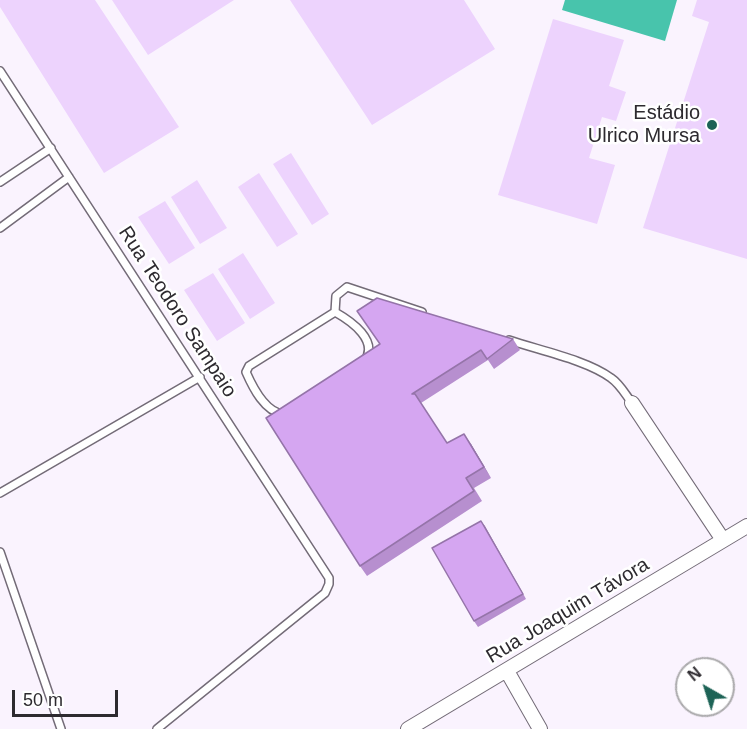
<!DOCTYPE html>
<html>
<head>
<meta charset="utf-8">
<style>
	body { margin:0 }
	#map { position:relative; width:747px; height:729px; overflow:hidden; background:#faf3fe; font-family:Arial,sans-serif }
	canvas { display:block }
	.north { position:absolute; left:675px; top:657px; width:60px; height:60px; box-sizing:border-box; background:#fff; border:2px solid #abaaac; border-radius:50%; rotate:321deg; font-size:16px; font-weight:700; line-height:24px; text-align:center; color:#2d2a2f }
	.north::after { content:''; display:block; margin:auto; width:21px; height:27px; background:#1d6356; clip-path:polygon(50% 0,100% 100%,50% 72%,0 100%) }
	.scale { position:absolute; left:12px; top:690px; width:106px; height:27px; box-sizing:border-box; border:3px solid #2d2a2f; border-top:0; padding-left:8px; font-size:18px; line-height:21px; white-space:nowrap; color:#2d2a2f; -webkit-text-stroke:4px #fff; paint-order:stroke }
</style>
</head>
<body>
<div id="map">
<canvas width="747" height="729"></canvas>
<div class="north">N</div>
<div class="scale">50 m</div>
</div>
<script>
const ctx = document.querySelector('canvas').getContext('2d');
ctx.lineJoin = 'round';
function fillPath(path, color) { ctx.fillStyle = color; ctx.fill(path, 'evenodd'); }
function strokePath(path, color, width, dash) { ctx.strokeStyle = color; ctx.lineWidth = width; ctx.lineCap = dash ? 'butt' : 'round'; ctx.setLineDash(dash || []); ctx.stroke(path); }
function write(font, color, halo, rows, align = 'center') {
  ctx.font = font + ' Arial,sans-serif'; ctx.lineWidth = 5; ctx.setLineDash([]); ctx.textBaseline = 'middle'; ctx.strokeStyle = halo; ctx.fillStyle = color; for (const [text, x, y, turn = 0] of rows) {
    ctx.save(); ctx.translate(x, y); ctx.rotate((+turn || 0) * Math.PI / 180); ctx.textAlign = isNaN(turn) ? turn : align; if (halo) ctx.strokeText(text, 0, 0); ctx.fillText(text, 0, 0); ctx.restore();
  }
}
fillPath(new Path2D(`
	M0 0H95L179 127 104 173 0 7Z
	M112 0H234L148 55Z
	M290 0H464L495 49 372 125Z
	M697 0H747V259L643 228 709 22 692 16Z
	M553 19 624 40 609 86 626 92 616 121 602 117 589 158 615 165 597 224 498 195Z
	M291 153 329 214 312 225 273 164Z
	M259 173 298 234 277 247 238 187Z
	M197 180 227 228 200 244 171 197Z
	M165 201 195 248 169 264 138 217Z
	M243 253 275 303 250 319 218 269Z
	M213 273 245 323 217 341 184 290Z`), '#edd3fd');
fillPath(new Path2D(`
	M565 0H677L665 41 562 10Z`), '#48c4ac');
const lane = new Path2D(`
	M0 71 329 578V584L325 593 157 729
	M0 182 51 148
	M0 228 69 177
	M335 312 336 296 347 287 422 312
	M335 312C351 321 380 341 364 362L283 414C265 412 253 388 246 372L249 366Z
	M509 340C538 350 587 360 611 378 620 384 625 394 632 403
	M0 493 200 377
	M0 552 61 729`);
const street = new Path2D(`
	M632 403 723 540
	M507 671 540 729
	M408 729 747 526`);
strokePath(lane, '#736b77', 10);
strokePath(street, '#736b77', 16);
strokePath(lane, '#fff', 7);
strokePath(street, '#fff', 14);
fillPath(new Path2D(`
	M513 339 520 350 494 369 488 360 421 403 447 443 471 444 491 478 474 488 482 501 367 576 360 566 380 344Z
	M481 521 526 599 478 627 474 621Z`), '#b78fcf');
fillPath(new Path2D(`
	M464 434 471 444 491 478 484 467Z
	M481 521 485 526 526 599 523 594Z`), '#9574a9');
const building = new Path2D(`
	M377 298 513 339 487 359 481 350 412 394H415L447 443 464 434 484 467 466 478 474 491 360 566 266 418 380 344 357 311Z
	M481 521 523 594 474 621 432 548Z`);
fillPath(building, '#d5a6f1');
strokePath(building, '#9574a9', 1.5);
for (const [x, y, r, color] of [
	[712,125,6,"#1d6356"]
]) { const dot = new Path2D(); dot.arc(x, y, r, 0, 2 * Math.PI); ctx.fillStyle = color; ctx.fill(dot); strokePath(dot, '#fff', 2); }
write('20px', '#2d2a2f', '#fff', [
	["Estádio",700,113],
	["Ulrico Mursa",700,136]
], 'right');
write('20px', '#2d2a2f', '#fff', [
	["Rua Teodoro Sampaio",177,312,57],
	["Rua Joaquim Távora",568,611,-31]
]);
</script>
</body>
</html>
